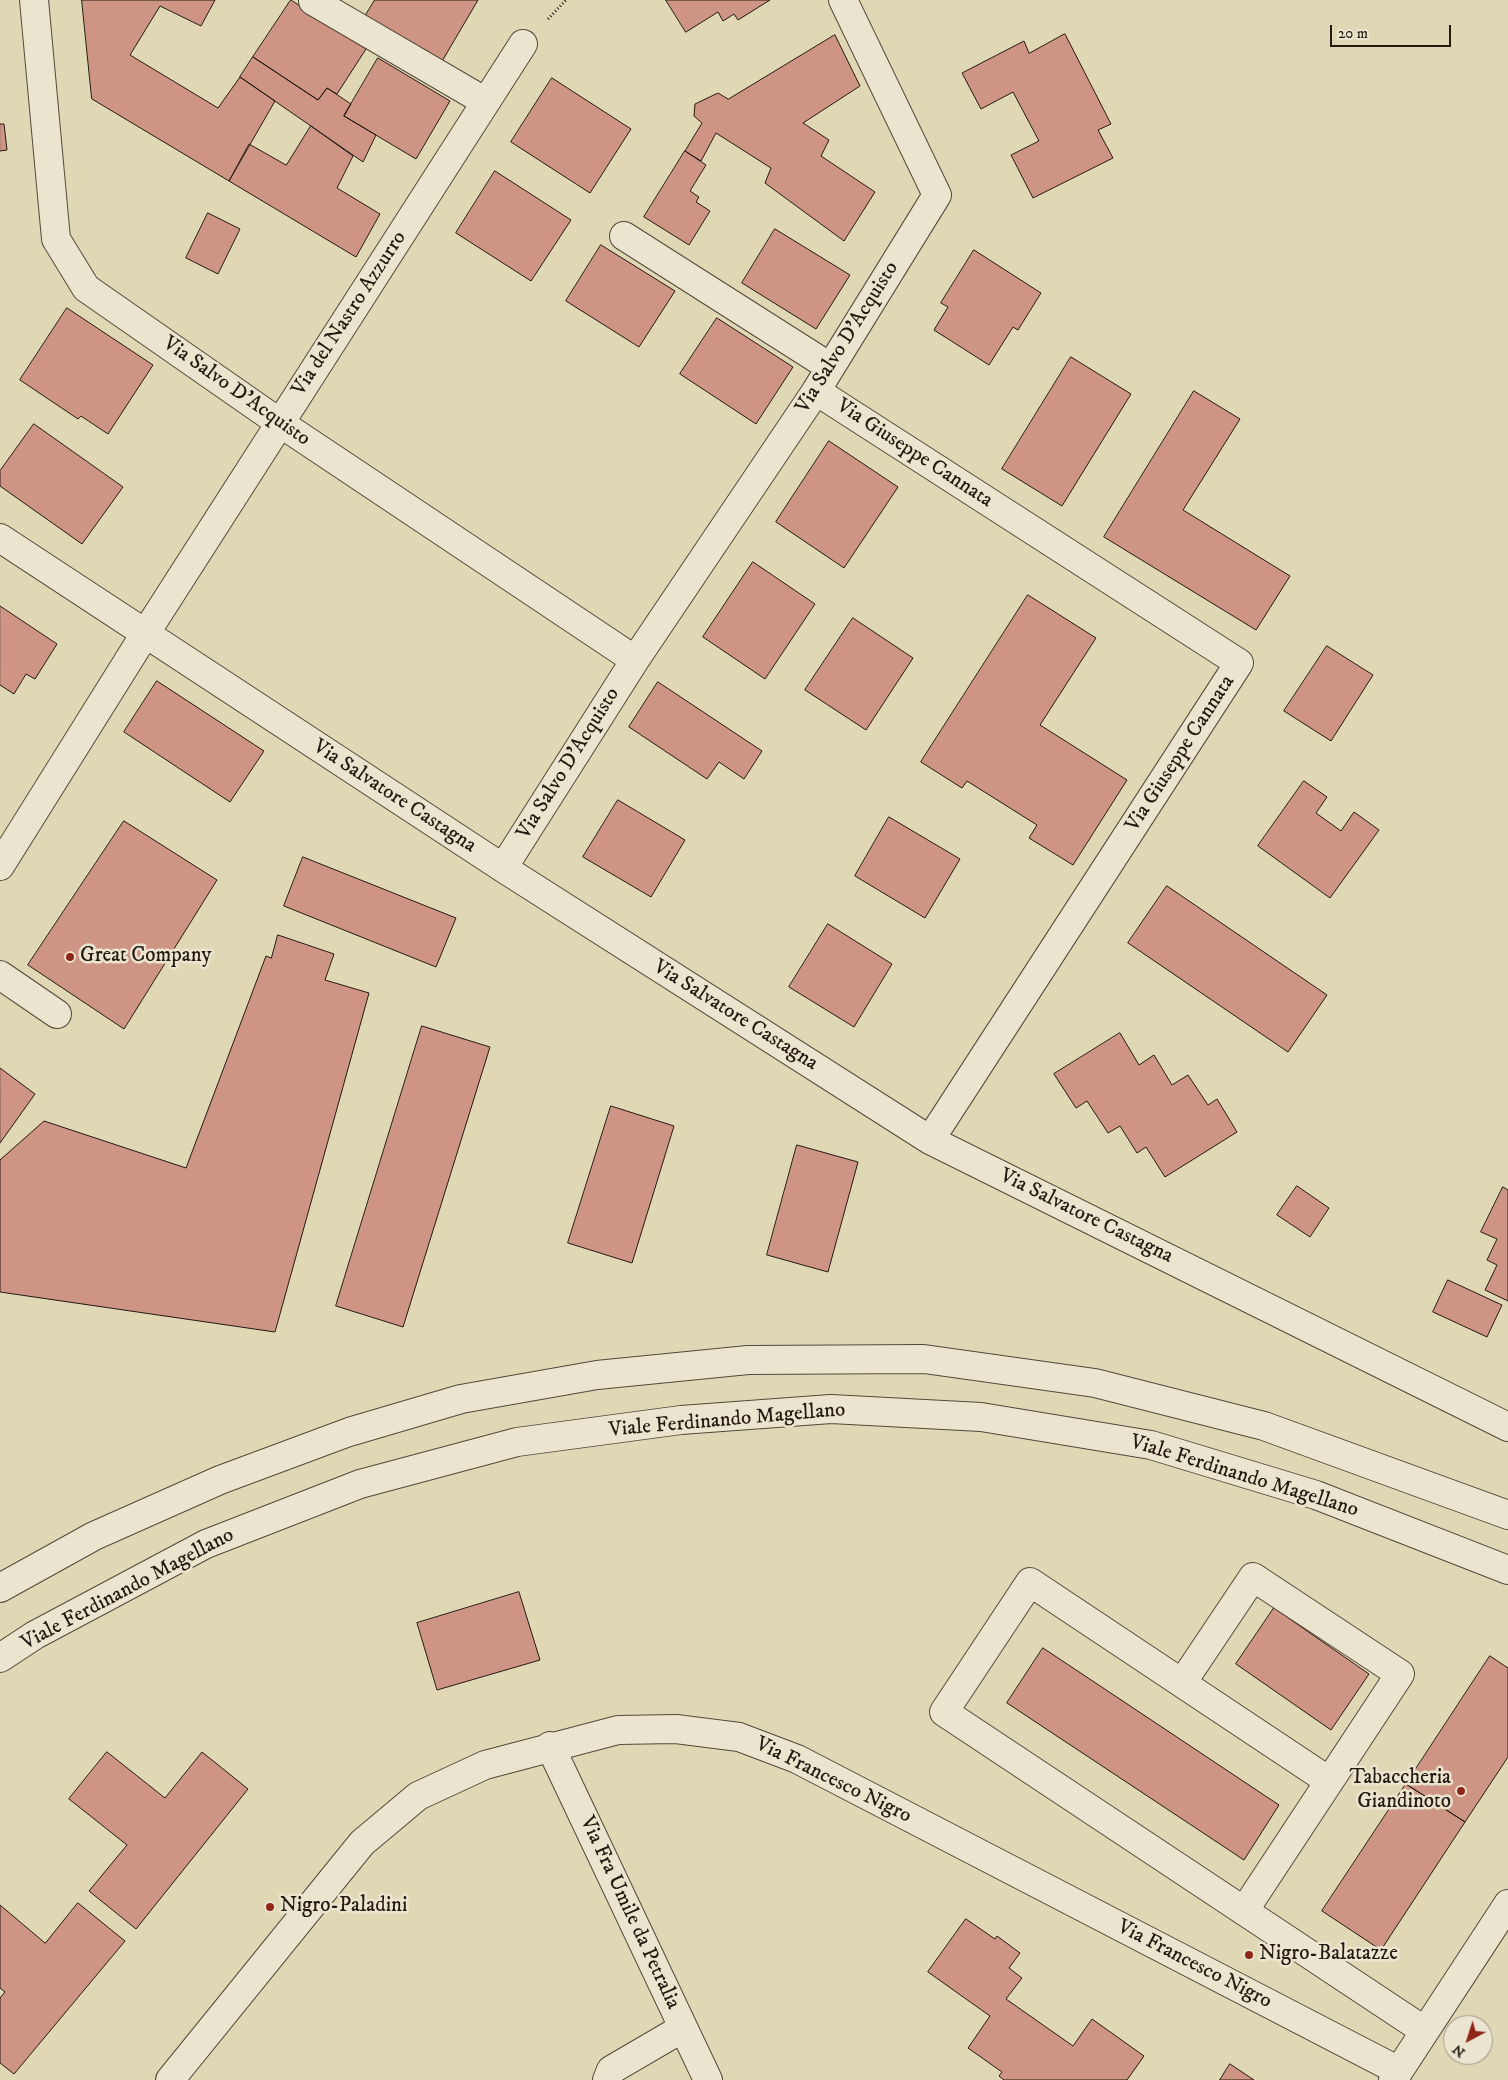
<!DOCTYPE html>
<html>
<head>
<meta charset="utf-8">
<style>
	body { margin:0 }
	#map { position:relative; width:1508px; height:2080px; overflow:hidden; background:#e0d7b5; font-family:"IM FELL DW Pica",serif }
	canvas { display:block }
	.north { position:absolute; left:1443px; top:2015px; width:50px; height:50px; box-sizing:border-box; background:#ebe5cf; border:1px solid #9c9383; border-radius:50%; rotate:220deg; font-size:14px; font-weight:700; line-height:20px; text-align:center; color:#251911 }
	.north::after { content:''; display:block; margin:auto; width:18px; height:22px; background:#8f2418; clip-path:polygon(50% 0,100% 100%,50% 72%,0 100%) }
	.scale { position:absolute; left:1330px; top:25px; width:121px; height:22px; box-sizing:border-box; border:2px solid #251911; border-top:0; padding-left:6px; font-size:15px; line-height:18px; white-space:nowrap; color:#251911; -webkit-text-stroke:4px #ebe5cf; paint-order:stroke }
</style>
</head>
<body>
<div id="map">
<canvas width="1508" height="2080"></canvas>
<div class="north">N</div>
<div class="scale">20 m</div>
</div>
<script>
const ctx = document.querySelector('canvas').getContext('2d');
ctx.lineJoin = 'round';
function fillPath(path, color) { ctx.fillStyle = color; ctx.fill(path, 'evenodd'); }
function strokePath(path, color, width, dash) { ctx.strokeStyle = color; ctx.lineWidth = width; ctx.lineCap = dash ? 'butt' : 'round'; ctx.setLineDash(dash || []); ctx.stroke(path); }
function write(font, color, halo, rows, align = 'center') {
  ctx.font = font + ' "IM FELL DW Pica",serif'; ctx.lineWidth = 5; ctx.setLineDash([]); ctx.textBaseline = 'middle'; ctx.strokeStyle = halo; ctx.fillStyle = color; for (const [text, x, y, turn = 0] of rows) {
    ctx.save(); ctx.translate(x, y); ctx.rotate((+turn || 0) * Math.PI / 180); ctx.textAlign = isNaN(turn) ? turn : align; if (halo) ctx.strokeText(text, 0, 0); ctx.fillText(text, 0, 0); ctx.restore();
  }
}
const building = new Path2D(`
	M82 0H215L201 26 160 6 130 55 218 108 240 77 275 101 229 181 92 99Z
	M291 0 366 49 337 94 327 88 318 100 253 57Z
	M375 0H478L441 63 364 18Z
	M666 0H770L738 20 734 14 723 21 718 12 686 32Z
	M1065 34 1111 124 1098 130 1113 158 1033 198 1011 155 1039 141 1013 92 981 109 962 73 1024 41 1029 53Z
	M835 35 860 86 803 123 829 140 821 156 875 192 844 241 765 183 771 168 716 133 701 161 685 151 702 123 694 116 695 104 718 93 728 99Z
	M253 57 318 100 327 88 351 104 344 116 376 135 363 162 240 77Z
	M378 58 450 101 416 159 344 116Z
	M552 78 631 129 590 193 511 142Z
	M0 124H4L7 150 0 151Z
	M311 126 353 156 337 188 380 214 356 257 229 181 249 144 286 165Z
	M685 151 706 165 690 191 699 197 696 202 710 211 689 245 644 217Z
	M495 171 571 220 531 281 456 233Z
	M208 213 240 229 218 274 186 258Z
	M775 229 850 275 816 329 742 283Z
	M601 245 675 291 639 347 566 301Z
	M974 250 1041 293 1018 330 1013 327 989 365 934 330 948 307 941 303Z
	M67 308 153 365 108 434 81 416 78 419 20 380Z
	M717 318 793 367 756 424 680 374Z
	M1071 357 1131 394 1062 506 1002 469Z
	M1194 391 1240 419 1183 510 1290 576 1256 630 1104 537Z
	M34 424 123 487 82 544 0 486V471Z
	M829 441 898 487 844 568 776 522Z
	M753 562 815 604 765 679 703 637Z
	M1028 595 1096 638 1040 725 1127 780 1073 865 1029 838 1037 825 967 781 962 788 921 762Z
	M0 606 57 644 35 679 26 674 14 694 0 685Z
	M853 618 913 658 866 730 805 690Z
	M1327 646 1373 675 1331 741 1284 711Z
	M157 681 264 751 230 802 124 732Z
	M658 682 762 751 744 779 719 762 707 779 629 727Z
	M1304 781 1327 797 1316 813 1341 831 1354 812 1379 830 1330 898 1258 846Z
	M618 800 685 840 651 897 583 857Z
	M889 817 960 859 925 918 855 876Z
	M124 821 217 880 124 1029 28 965Z
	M303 857 456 918 436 967 284 906Z
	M1167 886 1327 995 1288 1052 1128 943Z
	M828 924 892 964 854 1027 789 987Z
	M278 935 334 954 325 980 369 993 275 1332 0 1292V1160L44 1121 186 1168 266 956 271 958Z
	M422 1026 490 1047 403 1327 336 1306Z
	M1120 1033 1139 1065 1154 1055 1172 1085 1188 1075 1208 1105 1217 1099 1237 1132 1165 1177 1146 1147 1137 1153 1120 1126 1108 1133 1087 1101 1076 1108 1054 1074Z
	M0 1068 35 1094 0 1143Z
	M611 1106 674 1126 632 1263 568 1243Z
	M797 1145 858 1162 828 1272 767 1255Z
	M1297 1186 1329 1208 1310 1237 1277 1215Z
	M1503 1187 1508 1190V1301L1485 1290 1497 1265 1487 1260 1497 1239 1481 1232Z
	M1448 1280 1502 1305 1487 1337 1433 1312Z
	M519 1592 540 1660 437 1690 417 1623Z
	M1274 1608 1369 1674 1331 1730 1236 1664Z
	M1043 1648 1279 1805 1244 1860 1007 1703Z
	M1490 1656 1508 1668V1757L1465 1822 1406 1784Z
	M107 1752 165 1798 202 1752 248 1789 136 1929 89 1891 127 1845 69 1799Z
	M1406 1784 1465 1822 1381 1950 1322 1911Z
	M78 1903 125 1941 14 2074 0 2063V1998L5 1992 0 1988V1905L45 1943Z
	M966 1919 995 1939 997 1936 1020 1953 1009 1968 1022 1978 1006 1999 1073 2046 1092 2019 1144 2056 1127 2080H1004L999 2076 1002 2072 968 2048 990 2016 928 1972Z
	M1230 2064 1254 2080H1220Z`);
fillPath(building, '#ce9585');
strokePath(building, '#251911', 1);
const minor = new Path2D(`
	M34 0 56 239 86 288 280 423 635 660
	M313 1 486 102
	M624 236 830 367
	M816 391 1239 663 930 1140
	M0 538 503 868 930 1140 1508 1427
	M0 866 145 634 523 44
	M503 868 635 660 816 391 937 195 843 0
	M0 975 57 1014
	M0 1588 94 1536 220 1480 349 1432 461 1399 597 1375 748 1360 924 1359 1095 1383 1264 1426 1508 1515
	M0 1658 35 1635 206 1544 360 1484 517 1442 681 1420 831 1409 981 1417 1151 1445 1316 1495 1508 1570
	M1182 1683 1253 1577 1400 1674 1244 1911
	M550 1746 708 2080
	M1329 1781 1030 1582 944 1712 1425 2031
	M170 2080 362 1843 418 1796 485 1765 618 1730 676 1729 739 1737 797 1759 1399 2071
	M607 2080 611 2070 683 2028
	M1393 2080 1508 1904`);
strokePath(minor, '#54483a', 30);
strokePath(new Path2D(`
	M548 19 566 0`), '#251911', 3, [1, 2.5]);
strokePath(minor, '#ebe5cf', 28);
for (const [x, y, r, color] of [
	[70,957,5,"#8f2418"],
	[1461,1791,5,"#8f2418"],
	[270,1907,5,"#8f2418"],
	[1249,1955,5,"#8f2418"]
]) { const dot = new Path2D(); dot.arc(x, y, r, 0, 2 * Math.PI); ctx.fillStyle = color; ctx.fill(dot); strokePath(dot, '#ebe5cf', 2); }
write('21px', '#251911', '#ebe5cf', [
	["Via del Nastro Azzurro",350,314,-57],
	["Via Salvo D'Acquisto",848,338,-58],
	["Via Salvo D'Acquisto",236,392,35],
	["Via Giuseppe Cannata",914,454,33],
	["Via Giuseppe Cannata",1181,754,-57],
	["Via Salvo D'Acquisto",569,764,-58],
	["Via Salvatore Castagna",394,797,33],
	["Via Salvatore Castagna",735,1016,32],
	["Via Salvatore Castagna",1086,1217,26],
	["Viale Ferdinando Magellano",727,1421,-5],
	["Viale Ferdinando Magellano",1244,1477,17],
	["Viale Ferdinando Magellano",128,1590,-28],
	["Via Francesco Nigro",833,1781,26],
	["Via Fra Umile da Petralia",629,1913,65],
	["Via Francesco Nigro",1194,1965,27]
]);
write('21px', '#251911', '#ebe5cf', [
	["Great Company",80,957],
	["Tabaccheria",1451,1779,"right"],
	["Giandinoto",1451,1803,"right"],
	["Nigro-Paladini",280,1907],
	["Nigro-Balatazze",1259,1955]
], 'left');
</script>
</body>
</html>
